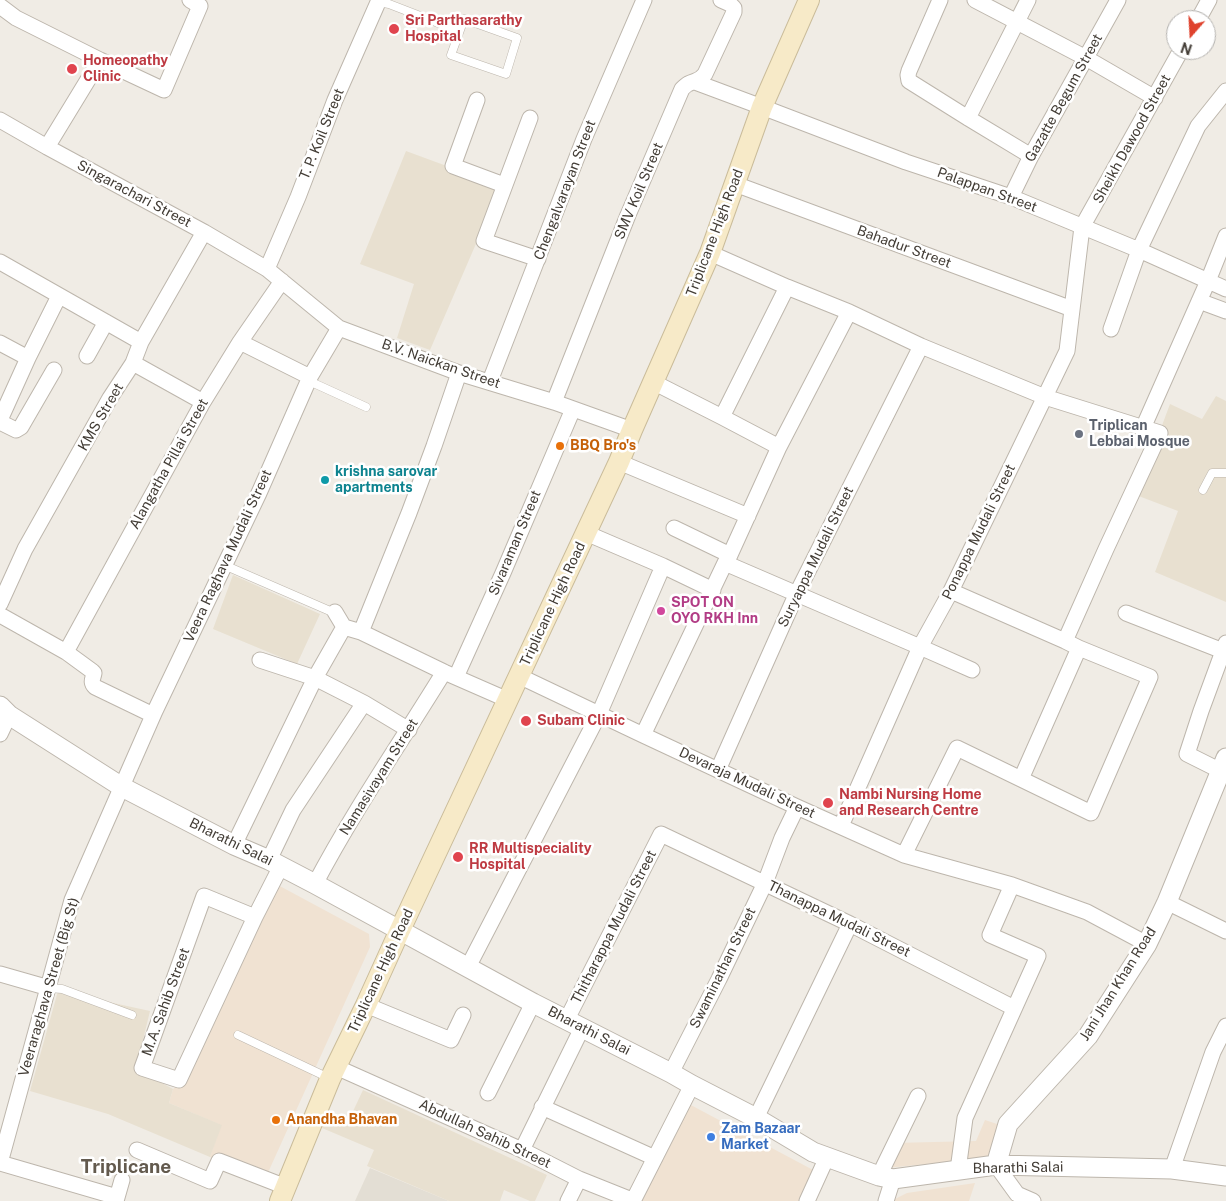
<!DOCTYPE html>
<html>
<head>
<meta charset="utf-8">
<style>
	body { margin:0 }
	#map { position:relative; width:1226px; height:1201px; overflow:hidden; background:#f0ece5; font-family:"Public Sans",sans-serif }
	canvas { display:block }
	.north { position:absolute; left:1166px; top:10px; width:50px; height:50px; box-sizing:border-box; background:#fff; border:1px solid #b3b1ae; border-radius:50%; rotate:199deg; font-size:14px; font-weight:700; line-height:20px; text-align:center; color:#423c35 }
	.north::after { content:''; display:block; margin:auto; width:18px; height:22px; background:#df422d; clip-path:polygon(50% 0,100% 100%,50% 72%,0 100%) }
</style>
</head>
<body>
<div id="map">
<canvas width="1226" height="1201"></canvas>
<div class="north">N</div>
</div>
<script>
const ctx = document.querySelector('canvas').getContext('2d');
ctx.lineJoin = 'round';
function fillPath(path, color) { ctx.fillStyle = color; ctx.fill(path, 'evenodd'); }
function strokePath(path, color, width, dash) { ctx.strokeStyle = color; ctx.lineWidth = width; ctx.lineCap = dash ? 'butt' : 'round'; ctx.setLineDash(dash || []); ctx.stroke(path); }
function write(font, color, halo, rows, align = 'center') {
  ctx.font = font + ' "Public Sans",sans-serif'; ctx.lineWidth = 5; ctx.setLineDash([]); ctx.textBaseline = 'middle'; ctx.strokeStyle = halo; ctx.fillStyle = color; for (const [text, x, y, turn = 0] of rows) {
    ctx.save(); ctx.translate(x, y); ctx.rotate((+turn || 0) * Math.PI / 180); ctx.textAlign = isNaN(turn) ? turn : align; if (halo) ctx.strokeText(text, 0, 0); ctx.fillText(text, 0, 0); ctx.restore();
  }
}
fillPath(new Path2D(`
	M370 1168 449 1201H355Z`), '#e3ded4');
fillPath(new Path2D(`
	M276 884 369 934 370 947 266 1177 210 1157 221 1125 169 1103 173 1089 186 1080Z
	M687 1103 815 1171 803 1201H642Z
	M985 1120 1000 1125 994 1149 987 1158 886 1168 893 1143 976 1141Z
	M975 1183 969 1201H891L907 1193Z`), '#f0e2d2');
fillPath(new Path2D(`
	M406 151 501 186 430 350 397 338 414 284 360 264Z
	M1216 396 1226 401V602L1155 572 1178 511 1136 495 1170 404 1202 419Z
	M233 575 320 614 297 664 213 629Z
	M58 991 150 1011 136 1069 173 1089 169 1103 222 1125 210 1157 108 1114 30 1091Z
	M363 1090 547 1175 535 1201H530L504 1190 500 1201H449L367 1166 374 1150 322 1128 327 1116 347 1124Z`), '#e8e0d0');
const service = new Path2D(`
	M379 2 389 4 459 31
	M464 19 517 38 506 74 451 55Z
	M309 381 366 407
	M1203 490 1212 473H1226
	M224 565 330 611
	M49 988 62 989 132 1015
	M238 1035 329 1078`);
const minor = new Path2D(`
	M940 0 909 71 908 75 909 81 968 118 1031 156
	M975 0 1086 58 1155 98
	M0 6 16 18 100 60 164 90 200 6 190 0
	M1198 20 1209 0
	M695 82 762 107 906 162 1011 197 1139 250 1226 289
	M477 100 453 166 504 185
	M530 118 484 241 538 259
	M968 118 1028 0
	M0 120 47 147 204 232 267 269 339 328 459 373 554 402 632 430
	M47 147 100 60
	M735 184 1072 309
	M1011 197 1031 156 1118 0
	M710 253 787 287 849 312 921 346 1045 397 1160 433 1106 549 1065 641
	M0 262 141 342
	M267 269 298 197 335 100 379 0
	M1199 301 1226 311
	M1111 329 1139 250 1198 126 1226 91
	M240 342 310 377
	M0 343 28 358
	M87 356 106 322
	M133 363 203 402
	M490 381 584 139 644 0
	M653 382 722 417 779 447
	M554 402 628 215 682 89C684 87 686 85 688 84 695 80 699 82 705 74L734 12V8L730 4 721 0
	M722 417 787 287
	M0 420 28 358 59 296
	M0 422 16 430 21 427 54 370
	M1143 428 1208 281 1226 236
	M619 462 748 516
	M674 528 730 555
	M586 533 663 566 713 590
	M725 563 920 647 972 670
	M0 604 25 549 110 398 133 363 141 342 204 232
	M335 612 344 627 361 632 444 672 508 700
	M1126 613 1223 651
	M0 615 66 652 92 671 94 673C93 679 90 682 95 687L153 715
	M361 632 409 513 434 446 459 373
	M66 652 203 402 240 342 282 281
	M260 660 315 678 364 703 409 730
	M519 676 643 735 797 807 904 855 1012 885 1087 912 1147 944
	M456 677 503 573 573 409
	M0 734 9 715
	M643 735 725 563 730 555 779 447 849 312
	M718 770 796 595 921 346
	M1221 771 1187 754 1201 711 1226 643
	M1021 779 1079 648
	M841 826 920 647 951 591 1067 351 1082 227 1181 50
	M234 845 315 678 344 627
	M904 855 957 748 1091 813 1150 677 1079 648 1065 641 951 591
	M269 860 293 810 364 703
	M315 884C354 810 401 742 444 672
	M1167 902 1226 931
	M255 917 204 896 142 1068 179 1080 255 917 281 866
	M468 967 599 714 663 566
	M0 974 49 988
	M366 1005 451 1040 463 1015
	M566 1021 661 834 850 924 1014 1008
	M336 1067 522 1150 579 1179 634 1201
	M671 1073 719 979 765 883 782 838 797 807
	M488 1093 533 1003
	M542 1107 655 1158
	M756 1118 850 924
	M137 1150 210 1181 219 1161 286 1187
	M522 1150 582 1028
	M0 1163 72 900 155 711 259 493 310 377 339 328
	M0 1163 117 1197
	M996 1165 1017 1194 1033 1201
	M1172 1169 1213 1052 1226 1026
	M958 1170 965 1118 1038 956 990 935 1012 885
	M879 1176 918 1096
	M116 1201 122 1180
	M568 1201 579 1179
	M633 1201 692 1085
	M807 1201 827 1157
	M886 1201 893 1179`);
const tertiary = new Path2D(`
	M0 706 9 715 122 787 234 845 269 860 315 884 533 1003 671 1073 692 1085 756 1118 813 1152 879 1176 893 1179 996 1165 1172 1169 1226 1176
	M996 1165 1008 1124 1088 1036 1147 944 1167 902 1226 758`);
const secondary = new Path2D(`
	M280 1201 330 1079 366 1005 400 930 619 462 632 430 710 253 762 107 809 0`);
strokePath(service, '#bdb6ac', 9);
strokePath(minor, '#bdb6ac', 17);
strokePath(tertiary, '#bdb6ac', 21);
strokePath(secondary, '#cabc9a', 22);
strokePath(service, '#fff', 8);
strokePath(minor, '#fff', 15);
strokePath(tertiary, '#fff', 19);
strokePath(secondary, '#f7eac8', 20);
for (const [x, y, r, color] of [
	[394,29,6,"#e0444e"],
	[72,69,6,"#e0444e"],
	[1079,434,5,"#6b7280"],
	[560,446,5,"#e8710a"],
	[325,480,5,"#0f9aa8"],
	[661,611,5,"#d1479c"],
	[526,721,6,"#e0444e"],
	[828,803,6,"#e0444e"],
	[458,857,6,"#e0444e"],
	[276,1120,5,"#e8710a"],
	[711,1137,5,"#3f7fe0"]
]) { const dot = new Path2D(); dot.arc(x, y, r, 0, 2 * Math.PI); ctx.fillStyle = color; ctx.fill(dot); strokePath(dot, '#fff', 2); }
write('bold 14px', '#be3a42', '#fff', [
	["Sri Parthasarathy",405,21],
	["Hospital",405,37],
	["Homeopathy",83,61],
	["Clinic",83,77],
	["Subam Clinic",537,721],
	["Nambi Nursing Home",839,795],
	["and Research Centre",839,811],
	["RR Multispeciality",469,849],
	["Hospital",469,865]
], 'left');
write('14px', '#423c35', '#fff', [
	["Gazatte Begum Street",1064,98,-61],
	["T. P. Koil Street",322,134,-68],
	["Sheikh Dawood Street",1132,139,-61],
	["Chengalvarayan Street",565,190,-69],
	["Palappan Street",987,190,20],
	["SMV Koil Street",639,191,-67],
	["Singarachari Street",134,194,28],
	["Triplicane High Road",715,233,-69],
	["Bahadur Street",904,247,20],
	["B.V. Naickan Street",441,364,19],
	["KMS Street",101,417,-60],
	["Alangatha Pillai Street",169,464,-61],
	["Ponappa Mudali Street",979,532,-64],
	["Sivaraman Street",515,543,-67],
	["Veera Raghava Mudali Street",228,556,-65],
	["Suryappa Mudali Street",816,557,-64],
	["Triplicane High Road",553,604,-65],
	["Namasivayam Street",379,777,-58],
	["Devaraja Mudali Street",747,783,25],
	["Bharathi Salai",231,842,26],
	["Thanappa Mudali Street",839,919,26],
	["Thitharappa Mudali Street",614,927,-63],
	["Swaminathan Street",723,968,-64],
	["Triplicane High Road",381,971,-65],
	["Jani Jhan Khan Road",1118,984,-58],
	["Veeraraghava Street (Big St)",49,987,-74],
	["M.A. Sahib Street",166,1002,-70],
	["Bharathi Salai",589,1031,27],
	["Abdullah Sahib Street",485,1134,25],
	["Bharathi Salai",1018,1168,-1]
]);
write('bold 14px', '#5b616d', '#fff', [
	["Triplican",1089,426],
	["Lebbai Mosque",1089,442]
], 'left');
write('bold 14px', '#c56008', '#fff', [
	["BBQ Bro's",570,446],
	["Anandha Bhavan",286,1120]
], 'left');
write('bold 14px', '#0d838f', '#fff', [
	["krishna sarovar",335,472],
	["apartments",335,488]
], 'left');
write('bold 14px', '#b23c85', '#fff', [
	["SPOT ON",671,603],
	["OYO RKH Inn",671,619]
], 'left');
write('bold 14px', '#366cbe', '#fff', [
	["Zam Bazaar",721,1129],
	["Market",721,1145]
], 'left');
write('bold 19px', '#635a4e', '#fff', [
	["Triplicane",126,1167]
]);
</script>
</body>
</html>
